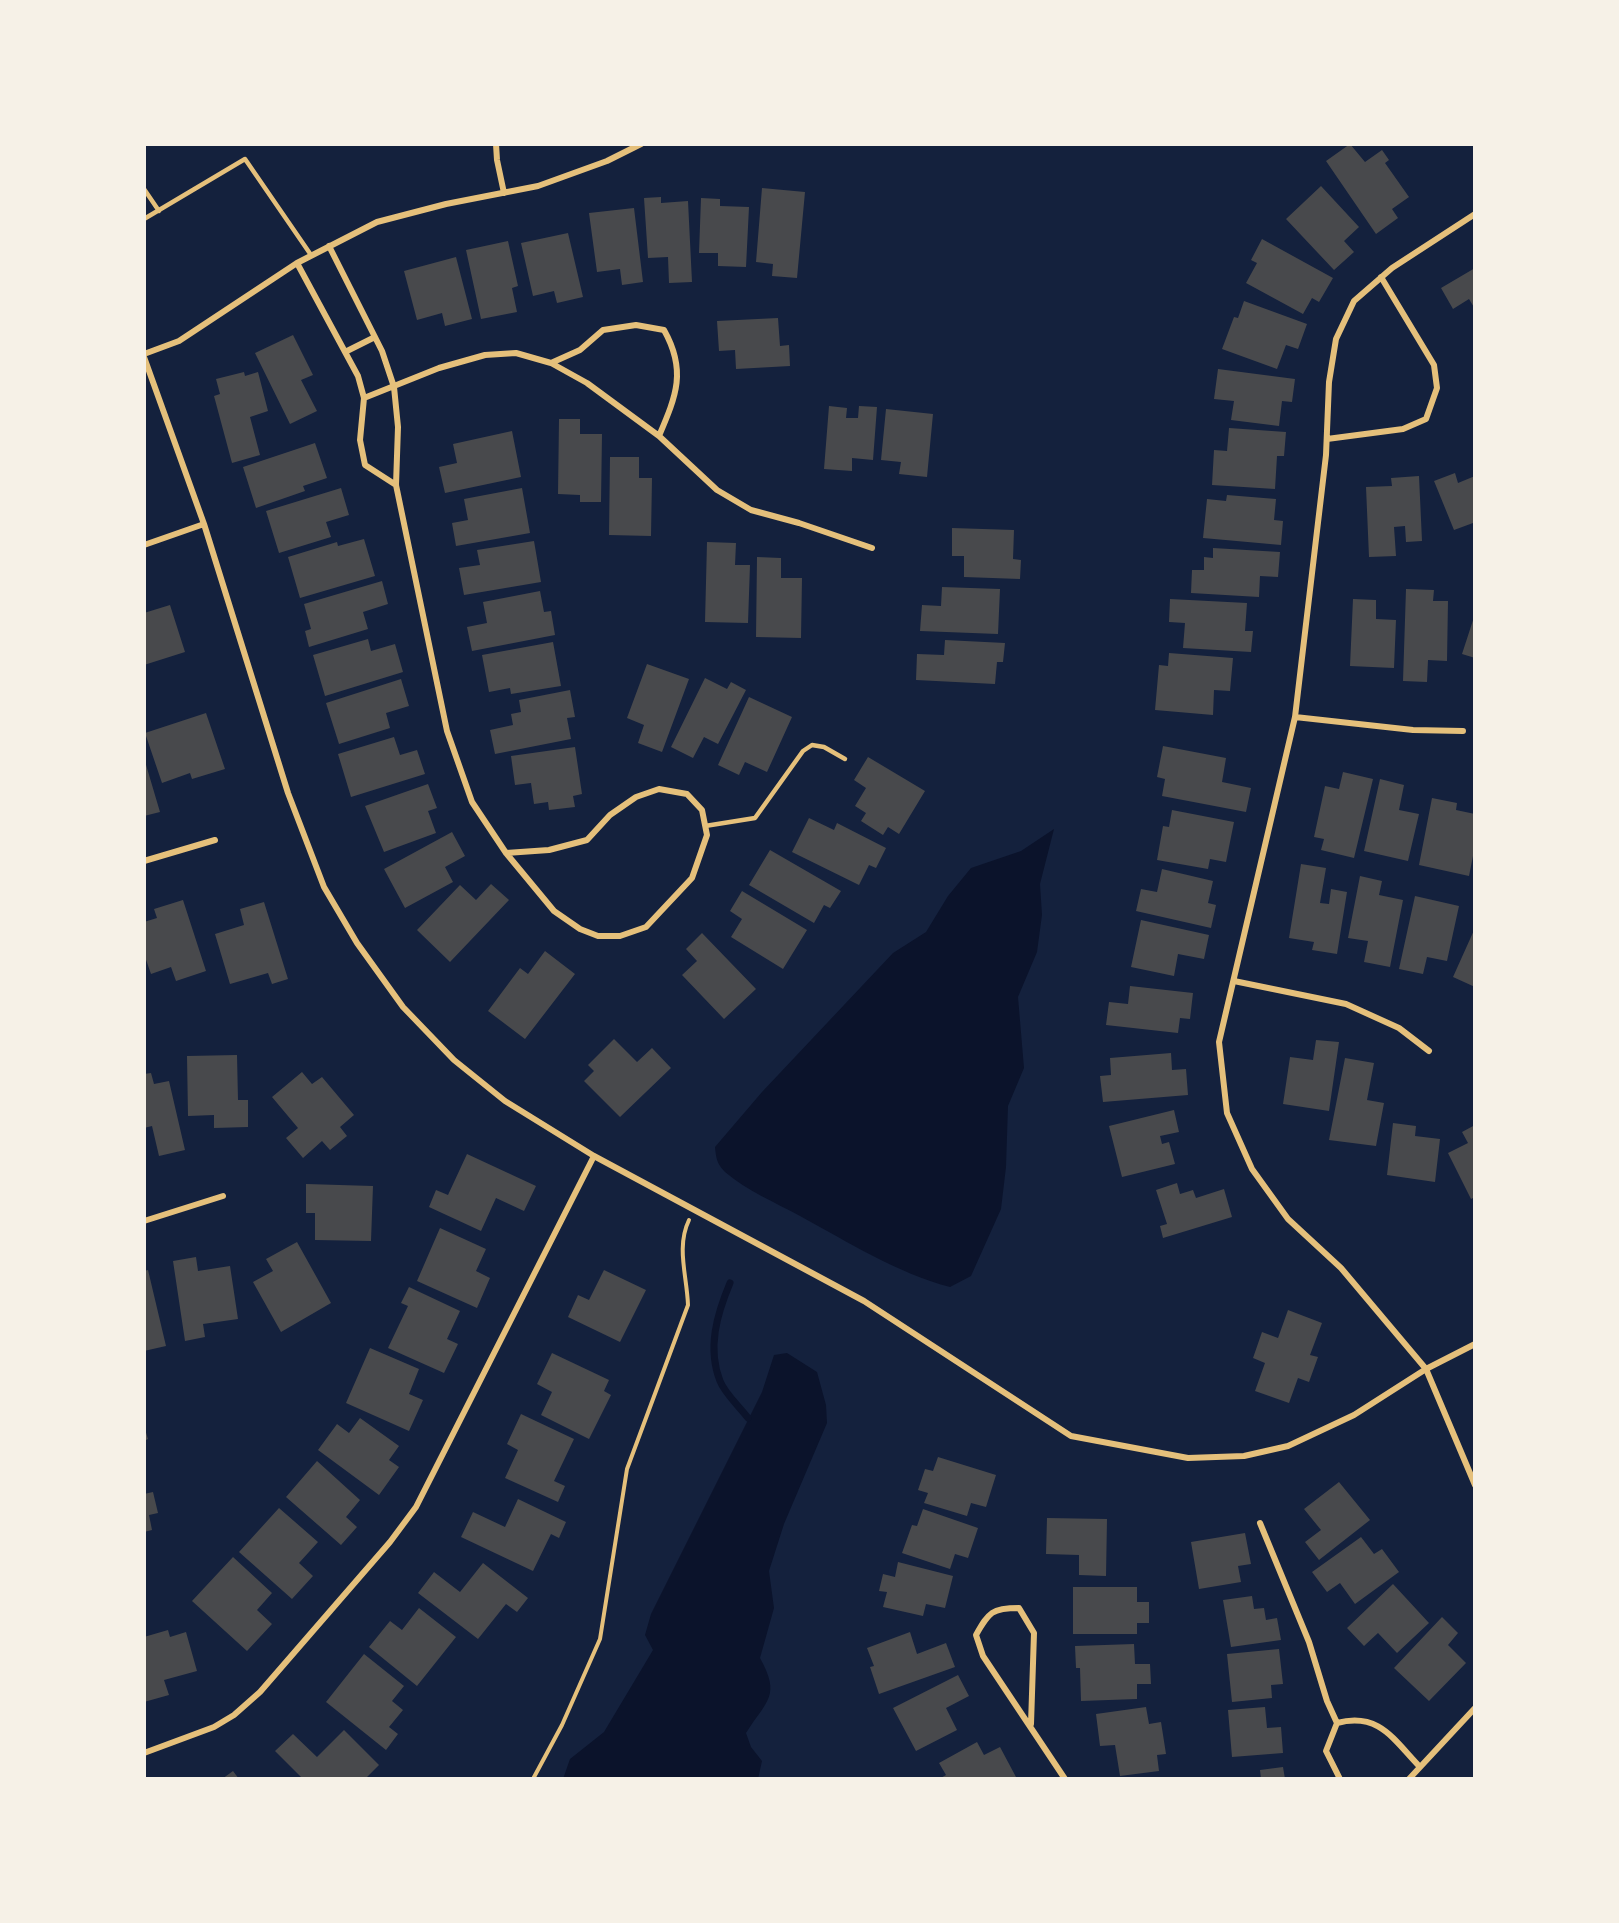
<!DOCTYPE html>
<html>
<head>
<meta charset="utf-8">
<style>
	body { margin:0 }
	#map { position:relative; width:1619px; height:1923px; overflow:hidden; background:#14213d; font-family:Poppins,sans-serif }
	canvas { display:block }
	.frame { position:absolute; inset:0; border:146px solid #f6f1e7; pointer-events:none }
</style>
</head>
<body>
<div id="map">
<canvas width="1619" height="1923"></canvas>
<div class="frame"></div>
</div>
<script>
const ctx = document.querySelector('canvas').getContext('2d');
ctx.lineJoin = 'round';
function fillPath(path, color) { ctx.fillStyle = color; ctx.fill(path, 'evenodd'); }
function strokePath(path, color, width, dash) { ctx.strokeStyle = color; ctx.lineWidth = width; ctx.lineCap = dash ? 'butt' : 'round'; ctx.setLineDash(dash || []); ctx.stroke(path); }
fillPath(new Path2D(`
	M1054 829 1040 884 1042 915 1037 952 1018 997 1024 1068 1008 1106 1006 1167 1001 1209 971 1276 950 1287C897 1273 848 1242 800 1216 776 1203 746 1190 725 1172 717 1164 716 1158 715 1147L762 1092 893 953 926 932 948 896 971 868 1021 851Z
	M787 1353 817 1372 826 1405 827 1423 784 1524 769 1571 774 1608 760 1658C781 1696 767 1700 746 1733L751 1747 762 1761 758 1779H563L570 1759 604 1732 653 1650 645 1635 651 1614 762 1392 774 1355Z`), '#0b132b');
strokePath(new Path2D(`
	M730 1283C717 1314 707 1348 720 1381 725 1394 740 1407 748 1418`), '#0b132b', 7);
fillPath(new Path2D(`
	M1350 144 1365 162 1382 150 1389 160 1385 163 1409 197 1392 209 1398 218 1376 234 1326 161Z
	M1321 186 1359 227 1344 241 1354 252 1334 270 1286 219Z
	M762 188 805 192 797 278 772 276 773 264 756 262Z
	M661 197V203L688 201 692 282 669 283 668 257 648 258 644 198Z
	M701 198 720 199V206L749 207 746 267 718 266V253H699Z
	M634 208 643 282 622 285 620 269 597 272 589 213Z
	M568 233 583 297 557 303 554 291 533 296 521 243Z
	M1262 239 1333 278 1319 302 1312 298 1303 314 1246 283 1257 263 1251 260Z
	M508 241 518 286 512 288 517 312 481 319 466 250Z
	M456 257 472 319 445 326 442 313 417 320 404 271Z
	M1475 268V309L1469 299 1453 309 1441 288Z
	M1244 301 1307 324 1298 349 1286 345 1277 369 1222 349 1234 317 1238 318Z
	M778 318 780 346 789 345 790 366 736 369 735 350 719 351 717 321Z
	M293 335 313 375 301 380 317 411 290 424 255 353Z
	M1218 369 1295 379 1292 402 1282 401 1279 426 1231 420 1234 401 1214 399Z
	M244 372 245 376 258 372 268 411 250 417 260 455 232 463 214 396 220 394 216 379Z
	M829 406 847 408 846 418H858L859 406 877 407 873 460 852 458V471L824 469Z
	M886 409 933 414 927 477 899 474 901 462 881 460Z
	M559 419H580V434H602L601 502H580V495L558 494Z
	M1229 428 1286 432 1284 456H1277L1275 489 1212 485 1214 450 1227 451Z
	M512 431 521 477 445 493 439 467 457 463 453 444Z
	M315 443 327 478 303 486 305 491 256 508 243 467Z
	M610 457H639V478H652L651 536 609 535Z
	M1455 473 1458 483 1475 476V528L1473 523 1454 530 1434 481Z
	M1419 476 1422 541 1406 542 1405 526 1394 527 1396 556 1369 557 1366 487 1392 486 1391 478Z
	M341 488 349 515 326 522 331 537 279 553 266 511Z
	M522 488 530 533 456 546 452 523 468 520 464 499Z
	M1227 495 1276 499 1274 520 1283 521 1281 545 1203 538 1207 499 1226 501Z
	M952 528 1014 530 1013 559 1021 560 1020 579 964 577V556H952Z
	M364 539 375 576 300 598 288 557 337 542 338 546Z
	M534 541 541 582 464 595 459 568 480 565 477 550Z
	M707 542 736 543 735 565H750L748 623 705 622Z
	M1213 548 1280 552 1278 577 1260 576 1259 597 1191 593 1192 570H1204V557L1213 558Z
	M757 557 781 558V578H802L801 638 756 637Z
	M382 581 388 604 363 612 368 629 309 647 305 631 311 629 304 604Z
	M942 587 1000 589 998 634 920 631 922 605 941 606Z
	M1406 589 1434 590 1433 601H1448L1447 661 1428 660 1427 682 1403 681Z
	M540 591 544 612 551 611 555 635 472 651 467 627 487 623 483 602Z
	M1170 599 1247 603 1245 631H1253L1251 652 1183 648 1185 623 1169 622Z
	M1353 599 1376 600V619L1396 620 1394 668 1350 666Z
	M170 605 185 652 144 665V613Z
	M1475 614V658L1462 654Z
	M368 639 371 651 395 644 403 672 325 696 313 655Z
	M945 640 1005 643 1003 662H997L995 684 916 680 917 654 944 655Z
	M553 642 561 686 511 694 510 688 489 692 482 655Z
	M1169 653 1233 658 1230 691 1214 690 1213 715 1155 710 1159 665 1168 666Z
	M647 664 689 679 662 752 638 743 644 725 627 718Z
	M705 678 727 689 731 682 746 690 718 744 704 737 693 758 671 747Z
	M401 679 409 706 386 713 390 728 339 744 326 703Z
	M570 690 575 717 567 718 571 739 495 754 490 730 513 725 511 714 521 712 519 700Z
	M749 697 792 717 767 772 745 762 739 775 718 765Z
	M206 713 225 769 192 779 190 773 162 783 145 733Z
	M394 737 400 755 417 750 425 774 351 797 338 754Z
	M1163 746 1226 758 1222 782 1251 788 1246 812 1162 796 1165 779 1157 777Z
	M575 747 582 794 573 796 575 807 549 810 548 802 534 804 531 783 515 785 511 756Z
	M868 757 925 791 899 834 888 827 883 835 861 821 866 813 855 806 866 788 854 780Z
	M144 758 160 812 144 816Z
	M1343 772 1373 779 1354 858 1321 850 1324 839 1314 837 1325 786 1339 789Z
	M1380 779 1404 785 1399 810 1419 814 1408 861 1364 851Z
	M428 784 437 808 428 811 436 833 384 852 365 806Z
	M1432 798 1457 803 1456 810 1475 814V846L1469 876 1419 865Z
	M1172 810 1234 822 1226 862 1210 859 1208 869 1157 860 1163 826 1169 827Z
	M809 818 834 830 837 823 886 848 876 868 869 865 859 885 792 852Z
	M452 832 465 856 445 867 453 882 405 908 384 869Z
	M770 850 841 891 830 908 824 905 814 923 749 885Z
	M1301 864 1326 868 1320 903 1329 904 1331 889 1347 892 1337 954 1312 950 1314 942 1289 938Z
	M1162 869 1213 881 1208 903 1216 905 1211 928 1136 911 1141 889 1157 892Z
	M1360 876 1382 881 1379 895 1403 900 1390 967 1364 962 1368 941 1348 938Z
	M491 884 509 900 450 962 417 930 460 885 476 900Z
	M742 891 807 930 783 969 731 937 742 919 730 911Z
	M1415 896 1459 906 1447 961 1427 957 1423 974 1399 969Z
	M183 900 206 971 176 981 171 967 151 974 144 954V922L157 918 154 909Z
	M264 902 288 979 272 984 268 973 230 984 215 934 244 925 240 909Z
	M1141 920 1209 935 1204 959 1178 954 1174 976 1131 967Z
	M1475 928V987L1453 977Z
	M702 933 756 989 724 1019 682 975 697 961 686 949Z
	M545 951 575 974 525 1039 488 1011 520 968 528 974Z
	M1130 986 1193 993 1190 1019 1180 1018 1178 1033 1106 1025 1109 1002 1128 1004Z
	M614 1039 637 1062 652 1048 671 1068 620 1117 584 1081 594 1071 588 1065Z
	M1316 1040 1339 1042 1329 1111 1283 1104 1290 1057 1313 1060Z
	M1171 1053 1172 1070 1186 1069 1188 1095 1103 1102 1100 1076 1111 1075 1110 1058Z
	M237 1055 238 1100H248V1127L214 1128V1115L188 1116 187 1056Z
	M1345 1058 1374 1063 1367 1100 1384 1103 1376 1146 1329 1140Z
	M302 1072 312 1084 322 1077 354 1115 340 1127 347 1136 330 1150 322 1141 303 1158 286 1138 298 1128 272 1097Z
	M151 1073 154 1084 169 1081 185 1150 159 1156 152 1126 144 1128V1074Z
	M1174 1110 1179 1132 1160 1136 1162 1144 1169 1142 1175 1164 1122 1177 1109 1126Z
	M1393 1123 1416 1126 1415 1136 1440 1139 1435 1182 1387 1175Z
	M1475 1125V1197L1471 1199 1448 1153 1468 1143 1462 1132Z
	M467 1154 536 1186 524 1211 496 1198 481 1231 429 1207 436 1190 448 1195Z
	M1177 1183 1180 1194 1193 1190 1196 1198 1224 1189 1232 1217 1163 1238 1160 1226 1167 1224 1156 1190Z
	M306 1184 373 1186 371 1241 315 1240V1213H306Z
	M440 1228 486 1249 476 1271 490 1278 477 1308 417 1281Z
	M297 1242 331 1303 281 1332 253 1282 273 1271 266 1259Z
	M196 1257 198 1271 230 1266 238 1319 203 1324 205 1337 185 1341 173 1261Z
	M148 1270 166 1346 144 1351V1271Z
	M604 1270 646 1290 620 1342 568 1317 578 1295 589 1300Z
	M409 1287 460 1311 447 1339 458 1344 444 1373 388 1348 408 1306 401 1303Z
	M1288 1310 1322 1323 1310 1355 1318 1357 1309 1382 1298 1378 1289 1403 1255 1391 1265 1363 1253 1358 1262 1332 1278 1338Z
	M370 1348 419 1369 409 1394 423 1400 409 1431 346 1403Z
	M552 1353 609 1380 604 1391 611 1395 589 1439 541 1415 552 1392 537 1384Z
	M521 1414 574 1439 554 1481 565 1486 558 1502 505 1478 518 1450 507 1444Z
	M360 1418 399 1446 389 1460 399 1467 379 1495 318 1450 337 1424 349 1433Z
	M144 1426 148 1439 144 1441Z
	M938 1457 996 1475 986 1507 971 1503 967 1516 924 1503 928 1493 918 1490 925 1469 933 1471Z
	M317 1461 360 1500 346 1517 357 1527 341 1545 286 1497Z
	M1339 1482 1370 1520 1319 1560 1305 1542 1321 1530 1304 1509Z
	M153 1492 158 1513 149 1515 152 1530 144 1532V1494Z
	M518 1499 566 1522 559 1538 551 1534 533 1571 461 1537 473 1512 505 1527Z
	M279 1508 318 1542 299 1563 313 1576 292 1599 239 1552Z
	M923 1509 978 1528 968 1558 955 1554 950 1569 902 1553 912 1525 917 1526Z
	M1047 1518 1107 1519 1106 1576 1079 1575V1555L1046 1554Z
	M1245 1533 1251 1564 1238 1566 1241 1582 1199 1589 1191 1542Z
	M1361 1537 1374 1554 1382 1549 1399 1572 1355 1604 1340 1583 1327 1592 1312 1572Z
	M233 1557 272 1593 257 1610 272 1624 247 1651 192 1601Z
	M898 1562 953 1576 945 1608 926 1604 923 1616 883 1607 887 1592 879 1591 883 1574 895 1577Z
	M483 1563 528 1598 517 1612 506 1604 478 1639 418 1593 434 1572 460 1592Z
	M1393 1584 1429 1623 1397 1653 1378 1633 1364 1646 1347 1628Z
	M1073 1587H1137V1602H1149V1623H1137V1634H1073Z
	M1252 1596 1254 1609 1264 1608 1266 1620 1277 1618 1281 1640 1231 1647 1223 1600Z
	M419 1608 456 1637 417 1686 369 1647 390 1621 402 1630Z
	M1442 1617 1458 1633 1448 1645 1466 1663 1429 1701 1394 1668Z
	M168 1630 170 1637 186 1632 197 1671 164 1680 169 1695 144 1702V1637Z
	M910 1632 917 1654 946 1643 955 1667 879 1694 870 1667 874 1666 867 1648Z
	M1134 1644 1135 1664H1150L1151 1684H1137V1699L1081 1701 1080 1668H1076L1075 1646Z
	M1279 1649 1283 1684 1271 1685 1272 1698 1232 1702 1227 1654Z
	M364 1654 404 1686 392 1701 403 1710 389 1727 398 1734 386 1750 326 1702Z
	M958 1675 969 1696 946 1708 957 1730 916 1751 893 1708Z
	M1146 1707 1149 1724 1161 1722 1166 1754 1157 1755 1159 1771 1120 1776 1115 1745 1100 1746 1096 1714Z
	M1265 1707 1267 1728 1281 1727 1283 1753 1232 1757 1228 1710Z
	M344 1730 379 1765 365 1779H303L275 1751 293 1734 317 1757Z
	M977 1742 984 1755 1000 1747 1016 1777 1011 1779H939L946 1775 939 1763Z
	M1283 1767 1285 1779H1261L1260 1770Z
	M233 1771 239 1779H222Z`), '#48494c');
strokePath(new Path2D(`
	M533 1779 562 1725 600 1639 627 1469 688 1305C687 1276 676 1247 689 1220`), '#e5c07b', 4);
strokePath(new Path2D(`
	M144 189 159 211
	M144 219 245 159 311 255
	M705 826 755 818 803 751 812 745 824 747 845 759`), '#e5c07b', 4.5);
strokePath(new Path2D(`
	M496 144 497 160 504 193
	M1475 214 1392 268 1354 301 1336 339 1329 382 1326 455 1295 717 1219 1042 1227 1113 1252 1169 1288 1219 1341 1268 1426 1369 1475 1485
	M329 246 382 351 394 387 398 427 396 485 447 731 472 802 506 853 554 911 580 929 598 936H620L646 927 692 878 707 835 702 810 687 794 659 789 636 797 610 815 587 840 549 850 506 853
	M297 263 358 376 364 398 360 440 365 465 396 485
	M345 352 375 337
	M144 354 179 341 297 263 377 222 446 204 538 186 607 161 641 144
	M144 357 204 524 288 793 324 887 357 943 403 1007 454 1060 505 1101 594 1156 864 1301 1071 1436 1188 1458 1244 1456 1288 1446 1354 1415 1426 1369 1475 1344
	M551 363 580 350 603 330 636 325 664 330C687 371 676 396 659 436
	M364 398 439 368 485 355 516 353 551 363 587 383 659 436 717 490 751 510 799 523 872 548
	M1327 439 1403 429 1426 419 1437 388 1434 365 1381 277
	M144 545 204 524
	M1295 717 1413 730 1463 731
	M144 861 215 840
	M1234 981 1346 1004 1399 1028 1429 1051
	M144 1221 223 1196
	M1260 1523 1309 1642 1327 1701 1337 1723 1326 1751 1340 1779
	M1337 1723C1379 1712 1393 1739 1420 1767
	M1031 1724 1034 1633 1019 1608C992 1608 989 1612 976 1635L983 1656 1065 1779
	M144 1753 214 1727 234 1715 260 1692 390 1542 416 1507 594 1156
	M1409 1779 1475 1708`), '#e5c07b', 6);
</script>
</body>
</html>
